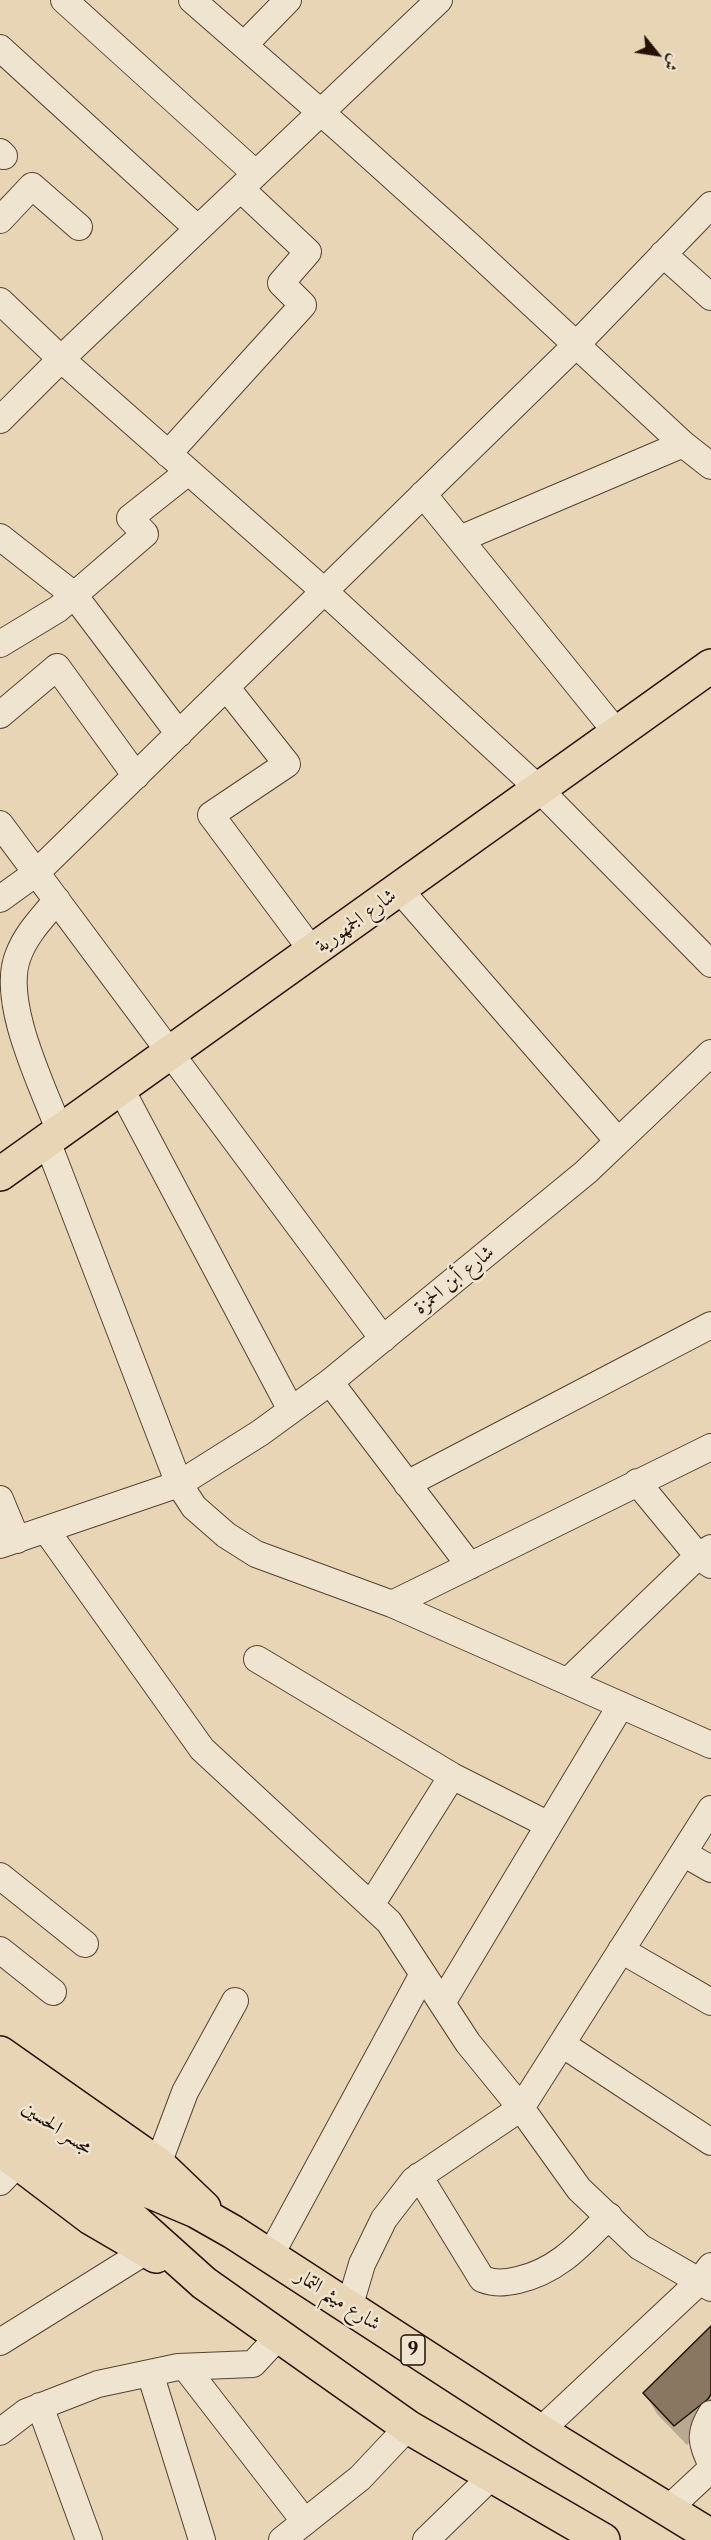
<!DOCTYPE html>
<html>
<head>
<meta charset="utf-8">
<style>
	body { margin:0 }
	#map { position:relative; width:711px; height:2540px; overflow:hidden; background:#e7d5b6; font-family:"Libre Caslon Text",Amiri,serif }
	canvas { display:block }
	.north { position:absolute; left:627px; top:24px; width:60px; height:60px; -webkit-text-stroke:4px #efe4d0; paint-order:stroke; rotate:120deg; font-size:16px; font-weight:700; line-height:24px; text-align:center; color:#251206 }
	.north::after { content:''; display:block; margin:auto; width:21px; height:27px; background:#251206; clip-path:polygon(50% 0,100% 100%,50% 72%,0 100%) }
</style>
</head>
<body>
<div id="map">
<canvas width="711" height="2540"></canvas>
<div class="north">ش</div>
</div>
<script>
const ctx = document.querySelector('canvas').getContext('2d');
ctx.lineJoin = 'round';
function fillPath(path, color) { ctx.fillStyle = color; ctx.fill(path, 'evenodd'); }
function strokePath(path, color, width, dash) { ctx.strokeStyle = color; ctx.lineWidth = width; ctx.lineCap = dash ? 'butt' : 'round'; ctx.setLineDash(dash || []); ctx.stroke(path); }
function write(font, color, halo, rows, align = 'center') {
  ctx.font = font + ' "Libre Caslon Text",Amiri,serif'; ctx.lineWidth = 5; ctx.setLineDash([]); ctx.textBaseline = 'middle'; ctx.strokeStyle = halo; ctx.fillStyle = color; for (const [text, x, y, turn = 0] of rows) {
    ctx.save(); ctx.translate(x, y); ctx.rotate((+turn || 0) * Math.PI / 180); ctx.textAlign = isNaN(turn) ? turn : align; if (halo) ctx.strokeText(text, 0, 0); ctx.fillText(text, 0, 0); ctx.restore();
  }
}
fillPath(new Path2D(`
	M711 2331V2426L687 2445 657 2414 645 2393Z`), '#0003');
const building = new Path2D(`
	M711 2326V2394L708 2399 674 2426 643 2393Z`);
fillPath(building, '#8a7762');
strokePath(building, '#251206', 1.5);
const minor = new Path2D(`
	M64 0 256 174
	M192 0 341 130 471 247 683 444 711 466
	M244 45 288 0
	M0 48 198 229
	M0 152 4 156
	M0 220 32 186 79 227
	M663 254 711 297
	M0 301 61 359 324 591 539 789 711 964
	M0 420 61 359 439 0
	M168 454 303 305 281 283 308 252 241 189
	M423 494 617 733
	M0 537 74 595 179 734
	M460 539 683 444
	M0 644 58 609 145 534 130 518 188 472
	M226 687 287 764 211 815 313 952
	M0 715 57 667 136 776
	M0 824 383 1339
	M399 889 618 1141
	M0 899 36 873 576 345 711 205
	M57 900C42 918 26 934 18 956 0 1002 43 1087 60 1132
	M121 1089 291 1410
	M47 1141 179 1484 194 1507 226 1535 256 1554 392 1604 711 1745
	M330 1382 470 1566
	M637 1482 698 1556 711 1565
	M407 1484 711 1325
	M0 1499 17 1540
	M46 1530 202 1749 389 1922 468 2043 521 2108 579 2189 640 2247 711 2288
	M0 1545 179 1484 260 1433 330 1382 586 1172 711 1053
	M392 1604 711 1447
	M257 1659 452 1776 549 1825
	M569 1680 698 1556 711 1548
	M683 1853 711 1869
	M0 1876 85 1944
	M371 1905 452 1776
	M0 1950 53 1992
	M621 1950 711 2002
	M442 2003 621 1705
	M562 2044 711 2142
	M158 2164 185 2092 235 2001
	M419 2176 482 2279C496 2284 504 2283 518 2280 558 2271 581 2244 609 2216
	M0 2182 19 2162
	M270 2256 423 1974
	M349 2308 362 2264 384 2219 414 2180 521 2108 711 1809
	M0 2342 146 2251
	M185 2367 305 2522
	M150 2373 202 2540
	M40 2406 89 2540
	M711 2414C698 2435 702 2443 711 2464
	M540 2431 699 2282 711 2266
	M0 2432 26 2412 98 2384 178 2367 253 2364 279 2336
	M667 2510 711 2469
	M282 2540 360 2478 408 2427
	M426 2540 492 2476`);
const major = new Path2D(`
	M0 1174 711 666`);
const highway = new Path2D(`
	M0 2053 158 2164 204 2208
	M0 2088 144 2189 196 2211 233 2232 540 2431 711 2536
	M0 2118 97 2187 204 2283 408 2427 603 2540
	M0 2149 91 2218 156 2256`);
strokePath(minor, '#564332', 28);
strokePath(major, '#251206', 36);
strokePath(highway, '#251206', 36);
strokePath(minor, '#efe4d0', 26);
strokePath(major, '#e7d5b6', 33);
strokePath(highway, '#e7d5b6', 33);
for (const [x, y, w] of [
	[413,2350,24]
]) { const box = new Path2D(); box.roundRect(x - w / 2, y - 15, w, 30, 4.5); ctx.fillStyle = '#efe4d0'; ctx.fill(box); strokePath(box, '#251206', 1.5); }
write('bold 18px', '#251206', null, [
	["9",413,2350]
]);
write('20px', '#251206', '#efe4d0', [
	["شارع الجمهورية",356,921,-36],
	["شارع أبن الحمزة",454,1280,-39],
	["مجسر الحسين",57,2128,34],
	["شارع ميثم التمار",338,2300,33]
]);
</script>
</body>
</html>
